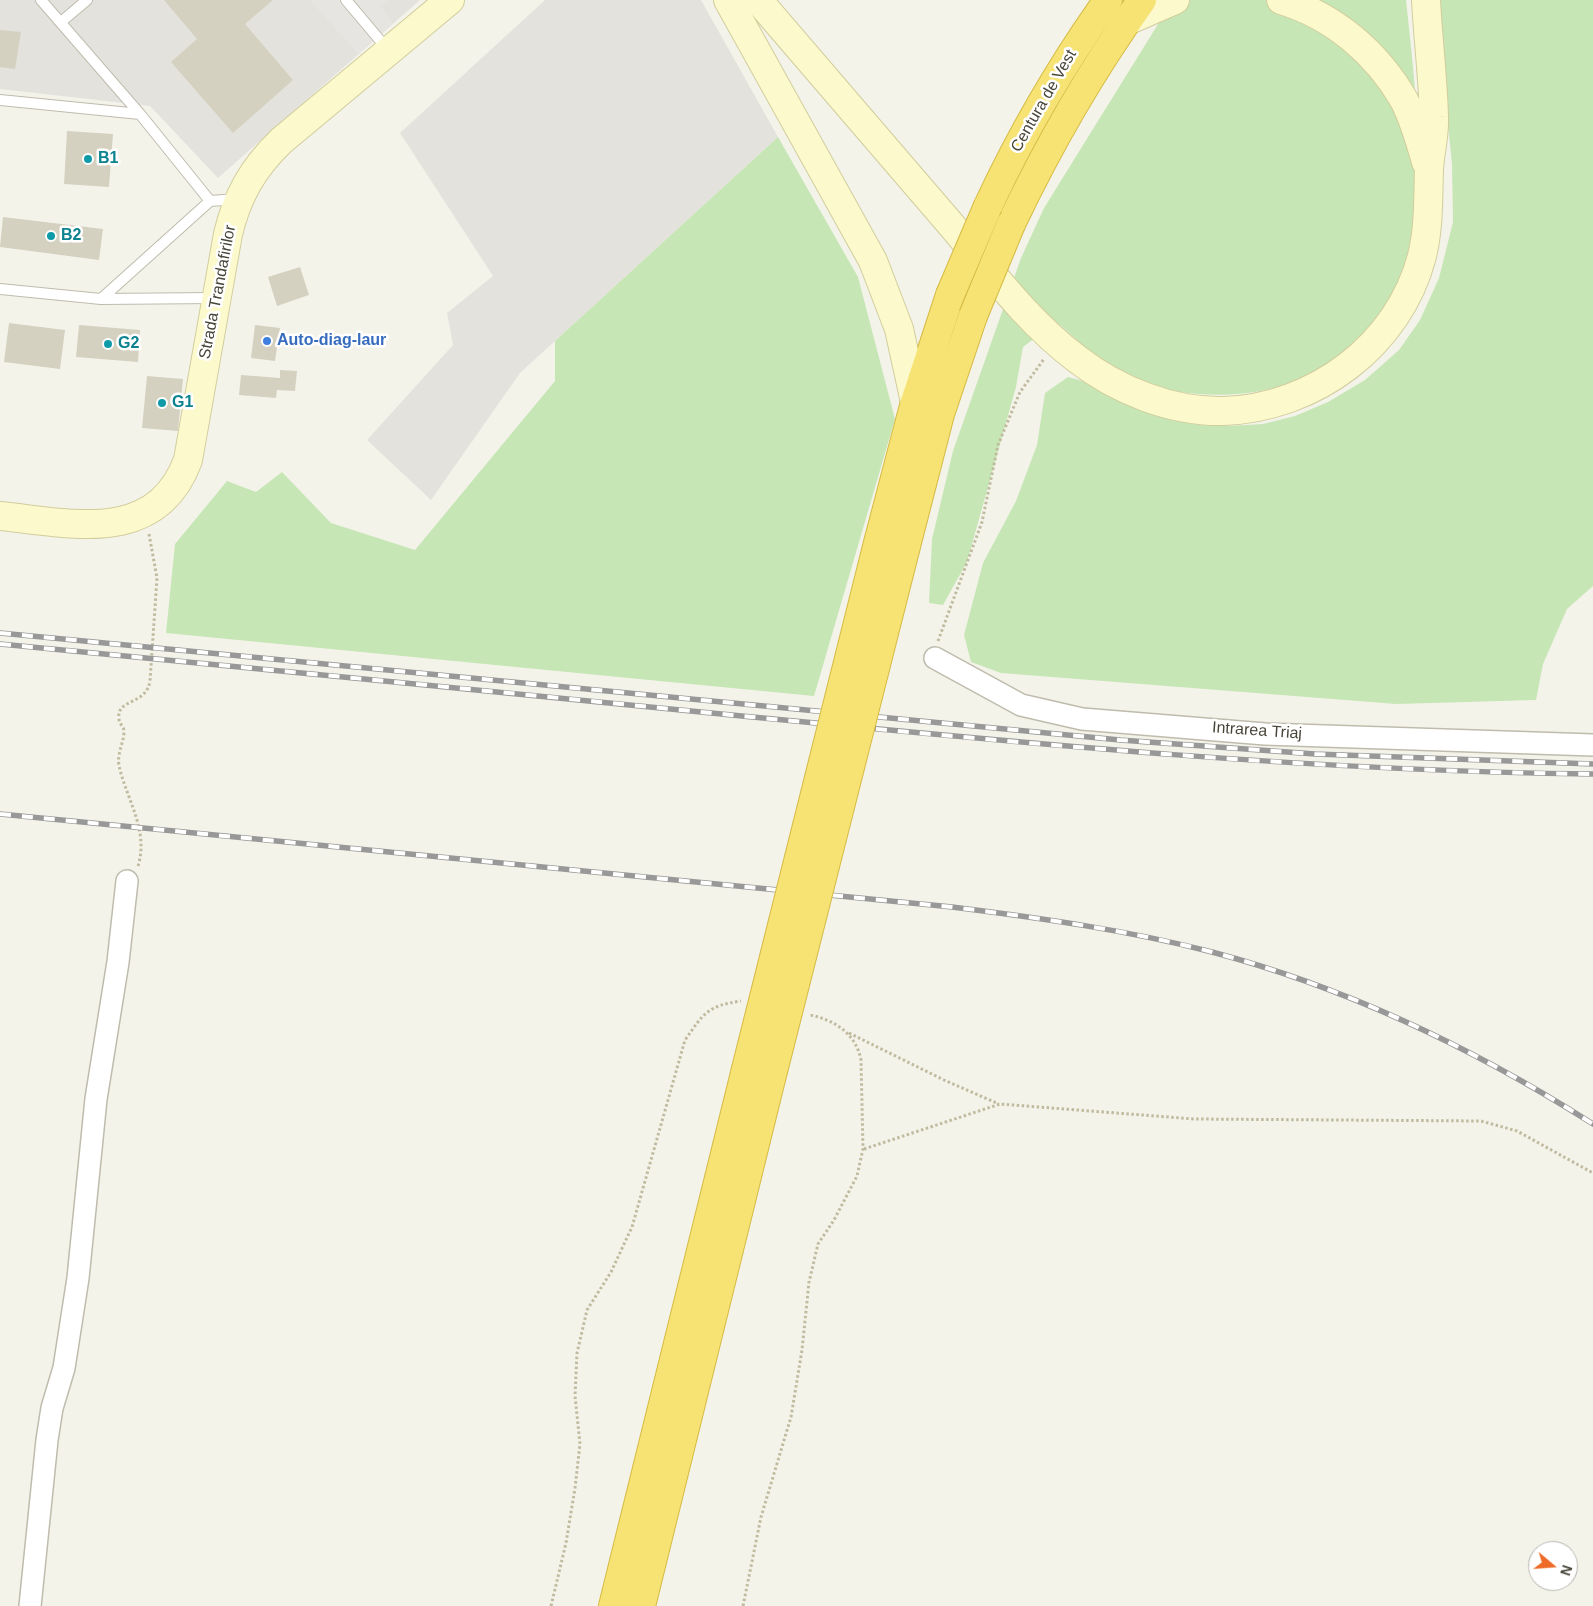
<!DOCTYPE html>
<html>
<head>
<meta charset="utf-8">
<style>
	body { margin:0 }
	#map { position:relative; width:1593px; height:1606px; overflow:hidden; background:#f4f3ea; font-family:Helvetica,sans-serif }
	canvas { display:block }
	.north { position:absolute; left:1528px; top:1541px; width:50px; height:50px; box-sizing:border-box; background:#fff; border:1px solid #b6b5b0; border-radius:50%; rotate:108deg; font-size:14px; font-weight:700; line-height:20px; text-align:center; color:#484539 }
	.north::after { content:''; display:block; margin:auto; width:18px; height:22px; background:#ee6a27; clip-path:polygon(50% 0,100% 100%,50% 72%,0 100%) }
</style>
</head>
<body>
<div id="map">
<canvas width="1593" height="1606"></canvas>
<div class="north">N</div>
</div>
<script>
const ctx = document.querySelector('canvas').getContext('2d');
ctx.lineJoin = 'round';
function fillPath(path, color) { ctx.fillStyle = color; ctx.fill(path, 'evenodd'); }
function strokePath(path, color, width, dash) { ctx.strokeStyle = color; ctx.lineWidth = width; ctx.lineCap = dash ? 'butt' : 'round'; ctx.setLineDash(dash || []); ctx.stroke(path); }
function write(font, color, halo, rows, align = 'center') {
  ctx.font = font + ' Helvetica,sans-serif'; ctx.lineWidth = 5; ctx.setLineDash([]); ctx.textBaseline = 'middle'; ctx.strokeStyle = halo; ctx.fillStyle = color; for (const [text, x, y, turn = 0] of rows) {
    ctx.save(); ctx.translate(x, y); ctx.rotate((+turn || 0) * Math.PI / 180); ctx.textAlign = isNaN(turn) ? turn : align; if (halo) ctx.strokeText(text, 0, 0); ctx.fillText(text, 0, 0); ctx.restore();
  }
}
fillPath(new Path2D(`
	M0 0H420L218 178 150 106 0 89Z
	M545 0H701L778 137 520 373 431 500 367 440 453 345 447 313 493 276 400 133Z`), '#e4e2dc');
fillPath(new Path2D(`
	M1173 0H1406C1414 74 1423 149 1414 223 1413 235 1413 248 1410 260 1408 267 1404 274 1401 281 1366 363 1284 401 1198 394 1179 392 1160 390 1142 382 1132 378 1121 374 1111 368 1091 356 1075 336 1056 322L1023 347 1016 387 967 562 943 605 929 603 932 539 953 451 1021 258 1044 208Z
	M1435 0H1593V586L1567 609 1543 664 1536 700 1396 704 1001 673 971 662 964 635 983 563 1016 501 1037 445 1045 393 1068 377 1094 384 1176 419 1229 426 1263 424 1295 416 1328 402 1365 380 1399 350 1420 320 1439 278 1453 222 1452 164Z
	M778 137 858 277 895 419 814 696 166 633 175 544 227 481 256 492 282 472 331 523 415 550 555 381V341Z`), '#c7e6b6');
fillPath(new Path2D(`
	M310 0H389L381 7 393 23 358 54Z`), '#e6e5e1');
fillPath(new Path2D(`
	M164 0H273L245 24 293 80 233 133 171 62 197 39Z
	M0 30 21 32 15 69 0 67Z
	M67 131 113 134 109 187 64 184Z
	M3 217 103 229 99 260 0 247Z
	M300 267 309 295 277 306 268 277Z
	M9 323 65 330 60 369 4 362Z
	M79 325 140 330 138 362 76 357Z
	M255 325 280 328 275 361 251 358Z
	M280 370 297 371 295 391 277 390 276 398 239 395 241 375 280 378Z
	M147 376 183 379 178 431 142 428Z`), '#d5d1c0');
const lane = new Path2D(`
	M41 0 140 114 210 201 237 199
	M346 0 389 51
	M61 22 87 0
	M0 100 140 114
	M0 289 101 299 215 298
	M101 299 210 201`);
const street = new Path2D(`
	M935 658 1021 705 1082 719 1265 734 1593 745
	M30 1606 47 1440 52 1408 64 1368 78 1278 96 1099 118 962 127 881`);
const secondary = new Path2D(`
	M728 0 873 261 899 329 915 402
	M758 0C823 76 888 151 953 227 991 272 1029 323 1077 359 1117 390 1171 412 1223 411 1315 408 1399 345 1422 256 1429 227 1428 199 1429 169 1430 152 1435 134 1434 117 1433 78 1428 39 1426 0
	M1281 0C1334 16 1377 53 1404 100 1414 119 1420 141 1426 162
	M1127 21 1175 0
	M0 516C71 523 156 546 188 460L228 234C237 196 253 168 281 141L450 0`);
const highway = new Path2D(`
	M988 206C1022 133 1061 66 1108 0
	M1011 224C1048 146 1091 71 1142 0
	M879 539 915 402 950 295
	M906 546 940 414 973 316
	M613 1606 745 1073
	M641 1606 771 1079`);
strokePath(lane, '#bfbcad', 12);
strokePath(street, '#bfbcad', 24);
strokePath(secondary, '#d1cd9c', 30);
strokePath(highway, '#d5ba43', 30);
strokePath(new Path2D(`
	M938 641 982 522 998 445 1020 392 1044 359
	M138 866C149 831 127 800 119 766 117 753 123 745 124 733 125 727 119 724 119 719 116 698 146 706 150 681L157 578 149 534
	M849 1033 944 1080 999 1104
	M864 1149 1000 1104 1194 1119 1481 1121 1517 1131 1593 1173
	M551 1606 566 1543 575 1488 580 1444 575 1396 577 1353 587 1310 611 1272 632 1227 685 1040C704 1013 707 1006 741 1001
	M743 1606 761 1517 791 1417 802 1350 809 1282 818 1244 834 1220 857 1176 863 1149 861 1060C856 1034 835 1020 810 1015`), '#c0bb9f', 3, [2.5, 2.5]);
strokePath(lane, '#fff', 10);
strokePath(street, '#fff', 21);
strokePath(secondary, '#fcf9cd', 28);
strokePath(highway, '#f6e374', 28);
const rail = new Path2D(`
	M0 633 1120 740 1315 754 1593 764
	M0 644C251 668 501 692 752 717 1032 744 1311 771 1593 774
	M0 814 952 907C1040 918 1127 930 1212 952 1348 988 1475 1049 1593 1124`);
strokePath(rail, '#989898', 5.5);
strokePath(rail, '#fff', 4, [11]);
const highwayBridge = new Path2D(`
	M950 295 988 206
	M973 316 1011 224
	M745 1073 879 539
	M771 1079 906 546`);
strokePath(highwayBridge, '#d5ba43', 30, []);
strokePath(highwayBridge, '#f6e374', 28);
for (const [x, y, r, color] of [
	[88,159,5,"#0f9aa8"],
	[51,236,5,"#0f9aa8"],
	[267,341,5,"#3f7fe0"],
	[108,344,5,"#0f9aa8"],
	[162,403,5,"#0f9aa8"]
]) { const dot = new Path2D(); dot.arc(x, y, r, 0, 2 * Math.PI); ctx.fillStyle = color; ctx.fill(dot); strokePath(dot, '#fff', 2); }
write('16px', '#484539', '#fff', [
	["Centura de Vest",1044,101,-60],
	["Strada Trandafirilor",218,292,-79],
	["Intrarea Triaj",1257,731,4]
]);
write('bold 16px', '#0d838f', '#fff', [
	["B1",98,159],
	["B2",61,236],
	["G2",118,344],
	["G1",172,403]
], 'left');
write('bold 16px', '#366cbe', '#fff', [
	["Auto-diag-laur",277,341]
], 'left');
</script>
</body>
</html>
